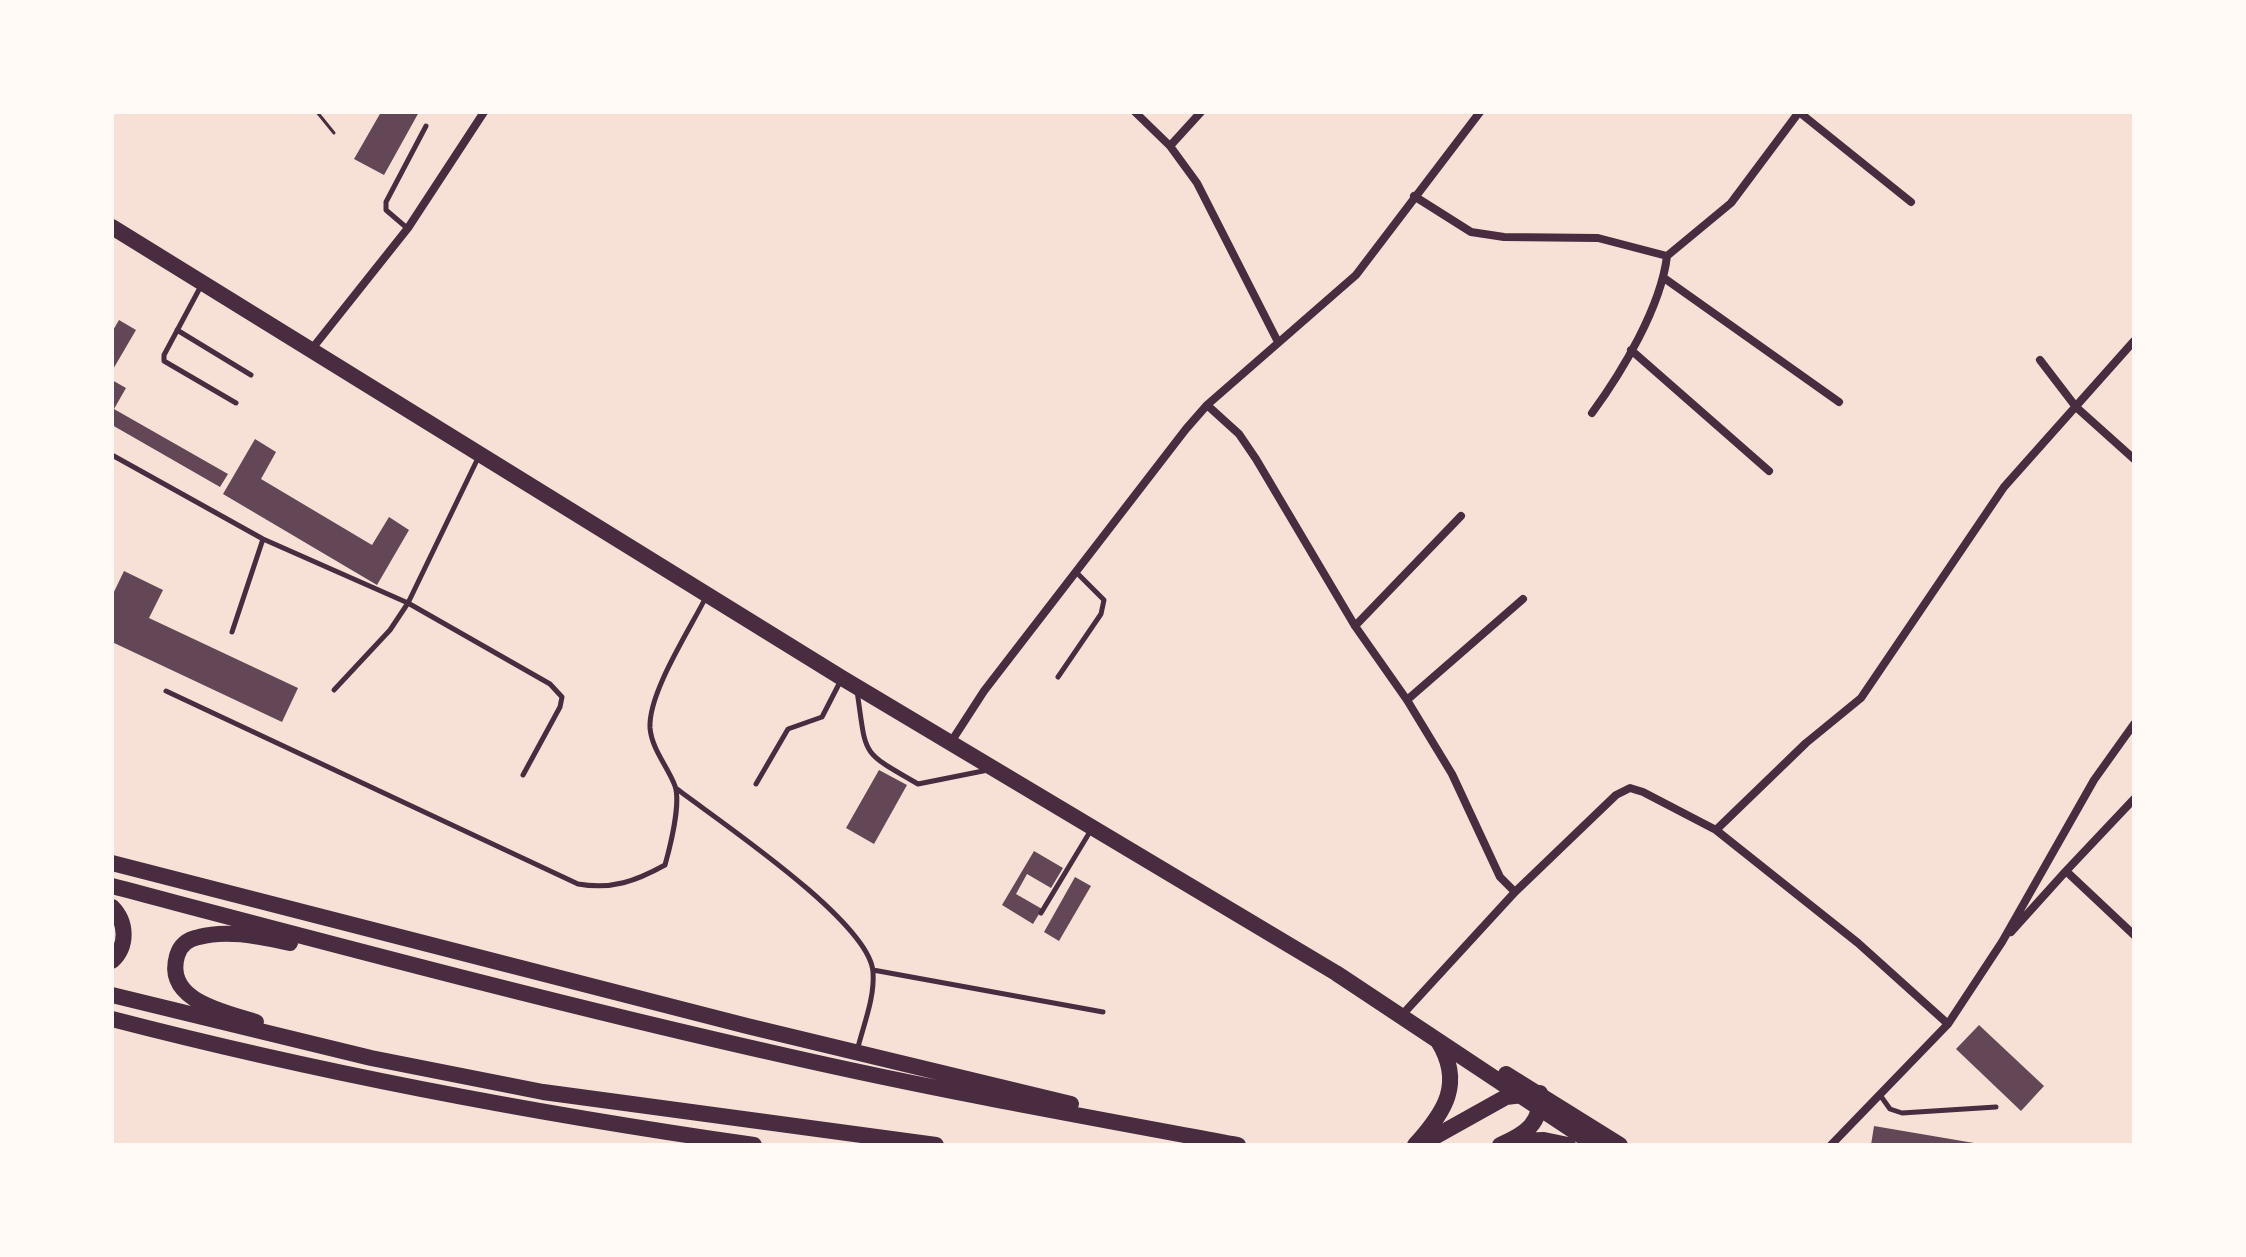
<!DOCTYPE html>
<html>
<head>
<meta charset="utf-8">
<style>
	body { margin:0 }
	#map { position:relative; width:2246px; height:1257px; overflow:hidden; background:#f7e1d7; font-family:"Roboto Condensed",sans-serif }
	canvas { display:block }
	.frame { position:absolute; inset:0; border:114px solid #fffaf5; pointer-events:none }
</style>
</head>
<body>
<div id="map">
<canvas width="2246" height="1257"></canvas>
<div class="frame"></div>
</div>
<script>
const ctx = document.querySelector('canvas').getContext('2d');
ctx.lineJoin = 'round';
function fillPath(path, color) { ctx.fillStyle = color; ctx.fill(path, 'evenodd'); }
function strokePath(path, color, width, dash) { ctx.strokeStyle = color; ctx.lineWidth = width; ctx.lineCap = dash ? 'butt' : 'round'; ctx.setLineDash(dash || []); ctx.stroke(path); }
fillPath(new Path2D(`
	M381 112H419L384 175 354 159Z
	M119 320 136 330 112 371V332Z
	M112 380 126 388 114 409 228 474 220 487 112 425Z
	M255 439 276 452 261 479 372 545 389 517 409 530 377 585 223 494Z
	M124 571 163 590 149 618 298 688 282 722 112 642V596Z
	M879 770 907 785 874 844 846 828Z
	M1034 851 1063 868 1051 888 1027 874 1016 894 1042 909 1033 924 1002 905Z
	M1075 877 1091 886 1059 941 1044 932Z
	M1979 1025 2044 1086 2021 1111 1956 1049Z
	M1874 1126 1974 1143 1973 1145H1871Z`), '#644757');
strokePath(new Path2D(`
	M317 112 334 133`), '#4a2c40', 3);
strokePath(new Path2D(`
	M407 228 386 210V202L426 126
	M202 284 164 355V361L236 403
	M177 330 251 375
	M112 455 263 539 408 603 550 684 562 697 560 707 523 775
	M232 632 263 539
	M1058 677 1101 614 1104 600 1077 573
	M334 690 390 630 408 603 479 456
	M166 691 578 884C612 890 636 881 665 865 670 847 681 803 675 786 668 767 652 750 650 728 648 693 690 629 706 597
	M857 691C867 757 859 750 918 784L988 770
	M756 784 788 729 822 717 840 682
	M677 789C719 821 870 922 873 972 875 998 863 1026 857 1051
	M1041 913 1091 830
	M873 970 1103 1012
	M1880 1095 1890 1109 1902 1113 1996 1107`), '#4a2c40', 5);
strokePath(new Path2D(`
	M1135 112 1170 146 1197 183 1278 342
	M1799 112 1911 202
	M1170 146 1201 112
	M1414 196 1471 232 1504 237 1598 238 1667 256 1731 203 1799 112
	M1664 278 1839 402
	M311 350 408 228 484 112
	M1631 350 1769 471
	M2040 360 2076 407 2134 459
	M1207 405 1239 434 1256 459 1355 626 1407 700 1452 774 1500 877 1515 892
	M1592 413C1622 372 1661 307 1667 256
	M1355 626 1461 516
	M1407 700 1523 599
	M951 742 984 691 1186 429 1207 405 1356 275 1480 112
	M1716 830 1806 743 1861 698 2004 487 2134 341
	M2066 871 2134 799
	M2011 932 2066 871 2134 935
	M1402 1015 1515 892 1616 795 1630 788 1643 792 1716 830 1858 943 1948 1024
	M1831 1145 1948 1024 2002 942 2094 780 2134 724`), '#4a2c40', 8);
strokePath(new Path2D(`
	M112 227 842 678 1336 973 1595 1145
	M1506 1074 1620 1145
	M1415 1145C1445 1112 1464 1083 1438 1041`), '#4a2c40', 16);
strokePath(new Path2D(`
	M112 863 747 1026 1071 1104
	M112 886C336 945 560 1005 787 1056 936 1090 1087 1117 1238 1145
	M112 907C127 922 128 946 112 961
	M112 995 371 1058 543 1092 936 1145
	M112 1019C324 1074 537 1114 754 1145
	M256 1022C225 1012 164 1001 177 956 180 945 188 939 199 937 228 929 261 937 290 943
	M1513 1141 1544 1140 1568 1145
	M1420 1145 1506 1097 1540 1093C1542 1123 1526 1134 1500 1145`), '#4a2c40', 16);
</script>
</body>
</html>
